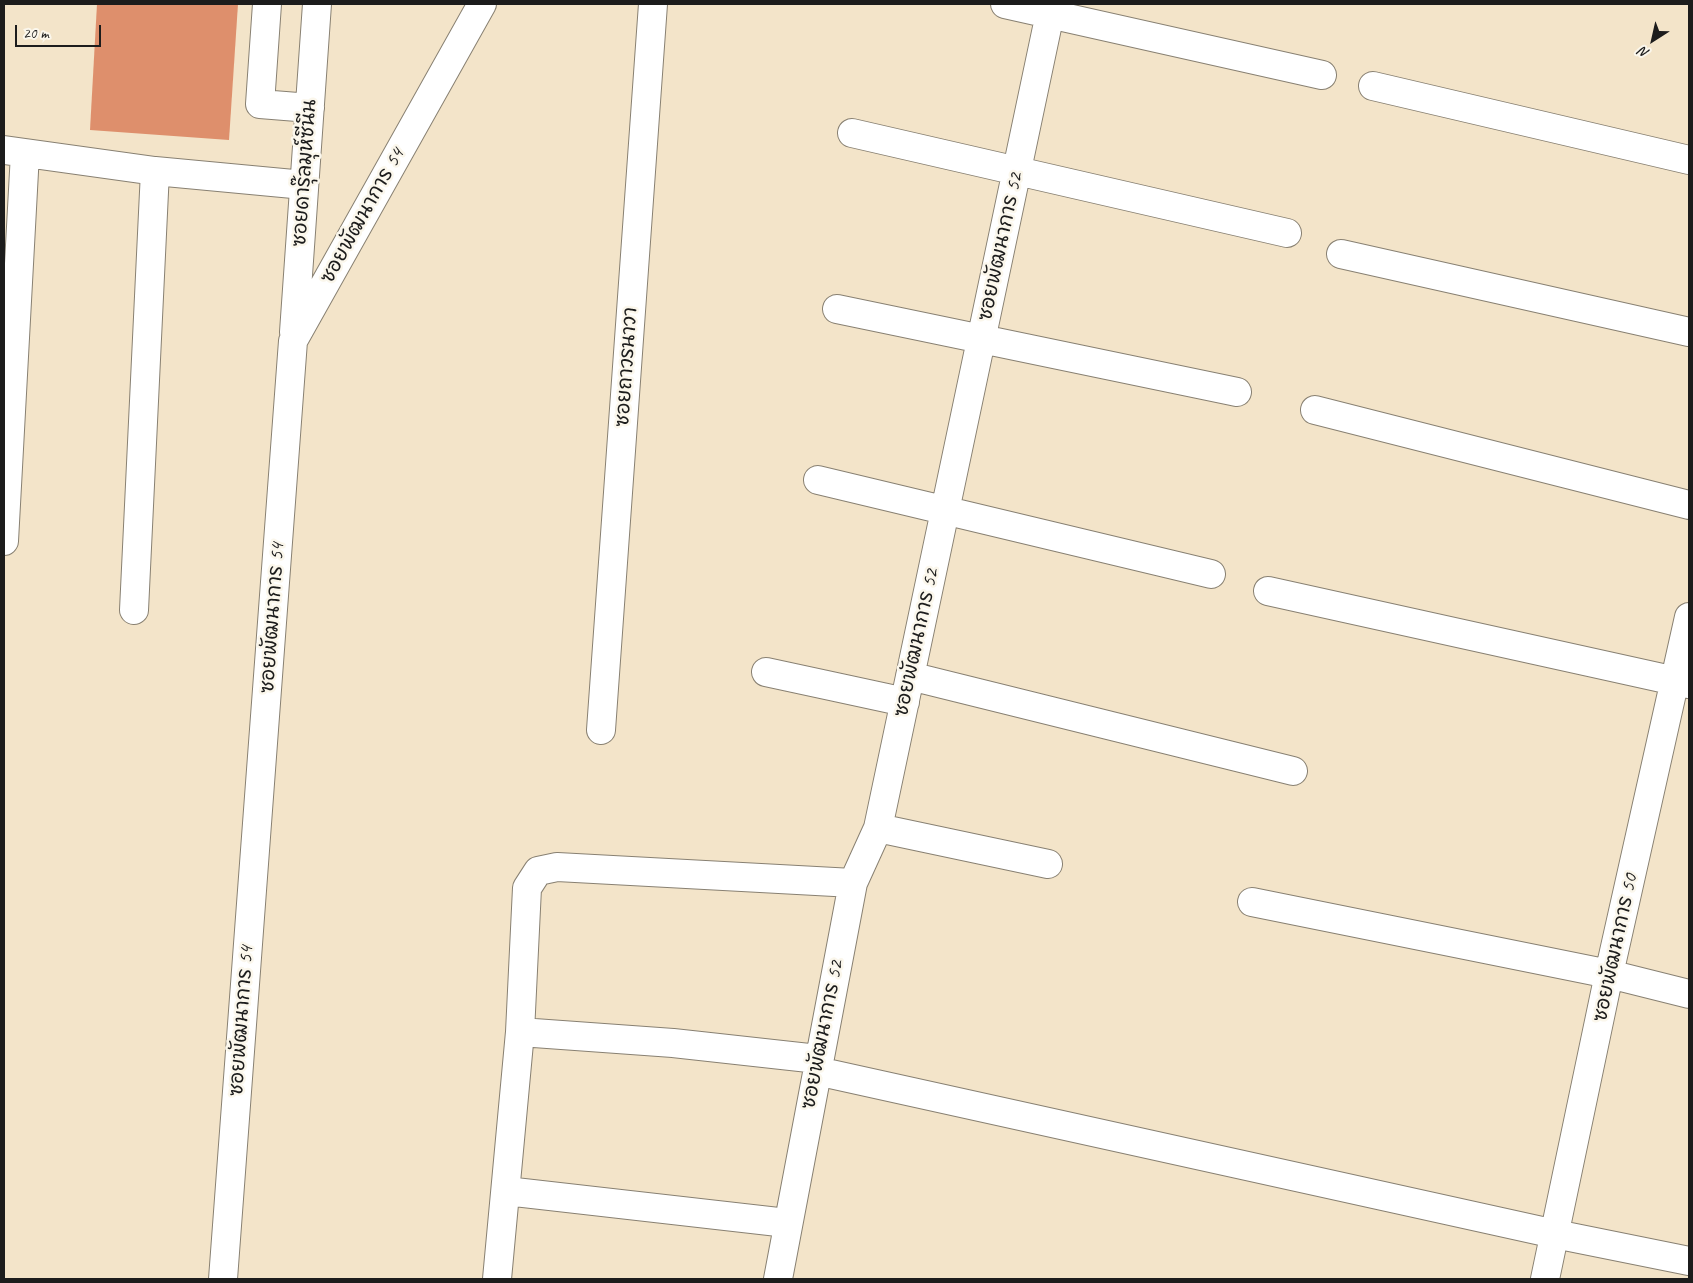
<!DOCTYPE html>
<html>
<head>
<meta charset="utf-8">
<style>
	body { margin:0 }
	#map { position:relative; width:1693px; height:1283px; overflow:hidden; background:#f3e4c9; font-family:Caveat,sans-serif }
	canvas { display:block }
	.frame { position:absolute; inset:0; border:5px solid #1c1c1c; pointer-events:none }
	.north { position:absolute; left:1628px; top:15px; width:50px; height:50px; -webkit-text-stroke:4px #fbf7ec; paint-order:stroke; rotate:215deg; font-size:14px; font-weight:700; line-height:20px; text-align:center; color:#1c1c1c }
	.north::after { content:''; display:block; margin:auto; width:18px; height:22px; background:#1c1c1c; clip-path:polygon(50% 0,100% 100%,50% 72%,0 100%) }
	.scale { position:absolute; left:15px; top:25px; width:86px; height:22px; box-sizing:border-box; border:2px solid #1c1c1c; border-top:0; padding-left:6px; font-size:15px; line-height:18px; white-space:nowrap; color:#1c1c1c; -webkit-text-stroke:4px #fbf7ec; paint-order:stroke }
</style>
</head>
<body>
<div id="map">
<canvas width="1693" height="1283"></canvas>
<div class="frame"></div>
<div class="north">N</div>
<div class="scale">20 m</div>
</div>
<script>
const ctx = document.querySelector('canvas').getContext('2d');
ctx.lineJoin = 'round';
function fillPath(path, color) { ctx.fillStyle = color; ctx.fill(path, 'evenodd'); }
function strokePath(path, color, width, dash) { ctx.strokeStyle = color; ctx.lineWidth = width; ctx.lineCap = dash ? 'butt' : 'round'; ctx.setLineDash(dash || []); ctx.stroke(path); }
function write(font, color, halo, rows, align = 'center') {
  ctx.font = font + ' Caveat,"Playpen Sans Thai",sans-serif'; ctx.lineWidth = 5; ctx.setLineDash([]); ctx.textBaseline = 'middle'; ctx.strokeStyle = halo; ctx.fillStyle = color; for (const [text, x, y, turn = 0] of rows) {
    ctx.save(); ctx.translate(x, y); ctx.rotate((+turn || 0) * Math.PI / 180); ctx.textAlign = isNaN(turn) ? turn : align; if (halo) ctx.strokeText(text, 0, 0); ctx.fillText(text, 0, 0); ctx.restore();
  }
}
fillPath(new Path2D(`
	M97 4H238L229 140 90 130Z`), '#de8f6c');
const minor = new Path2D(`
	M267 4 260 104 310 108
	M1005 4 1322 75
	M1373 86 1689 160
	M852 133 1287 233
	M4 150 155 171 304 185
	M1341 254 1689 332
	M837 309 1237 392
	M294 332 317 4
	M1315 410 1689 505
	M818 480 1211 574
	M4 541 25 153
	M1268 591 1689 684
	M134 610 155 171
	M766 672 905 702
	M910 676 1293 771
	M601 730 653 4
	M878 828 1048 864
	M1252 902 1609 974 1689 994
	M520 1032 673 1043 818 1059
	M817 1071 1555 1234 1689 1261
	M506 1191 787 1223
	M223 1279 293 341 482 4
	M497 1279 520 1032 527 888 538 871 557 867 853 883
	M778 1279 853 883 878 828 1052 4
	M1545 1279 1609 974 1689 617`);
strokePath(minor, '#888072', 30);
strokePath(minor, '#fff', 28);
write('20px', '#1c1c1c', '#fbf7ec', [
	["ซอยดารุ๊ลมุห์ซีนีน",305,173,-86],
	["ซอยพัฒนาการ 54",363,216,-61],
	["ซอยพัฒนาการ 52",1001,247,-78],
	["ซอยถาวรนาวา",627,367,-86],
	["ซอยพัฒนาการ 54",273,618,-86],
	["ซอยพัฒนาการ 52",917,643,-78],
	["ซอยพัฒนาการ 50",1616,948,-78],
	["ซอยพัฒนาการ 54",242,1021,-86],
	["ซอยพัฒนาการ 52",823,1035,-79]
]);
</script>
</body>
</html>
